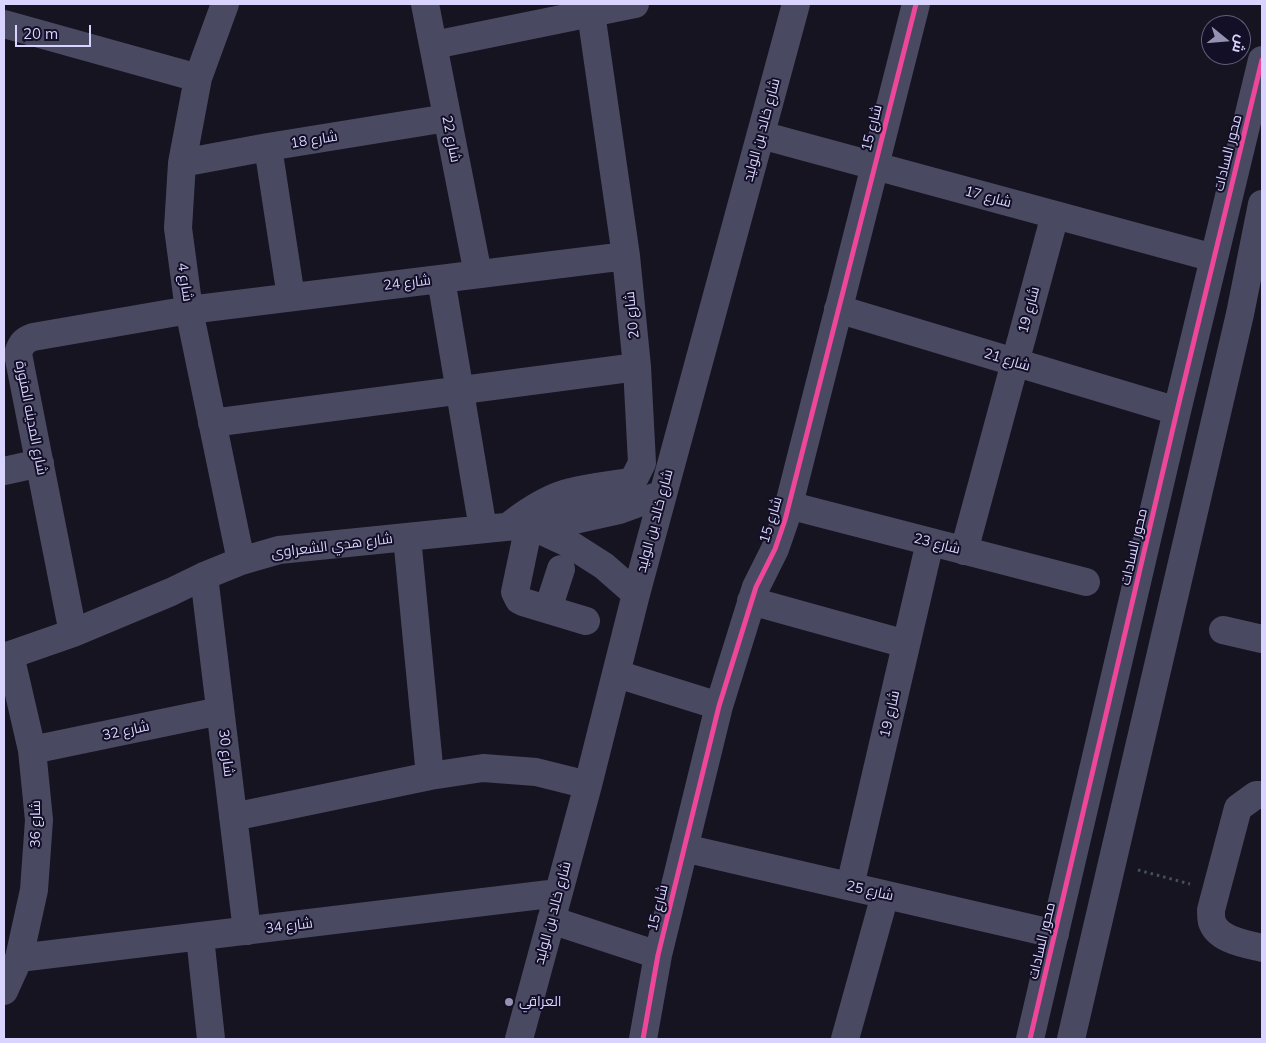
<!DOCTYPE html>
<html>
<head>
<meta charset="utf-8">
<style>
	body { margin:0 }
	#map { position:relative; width:1266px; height:1043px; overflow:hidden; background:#161421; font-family:Mulish,Cairo,sans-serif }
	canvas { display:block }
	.frame { position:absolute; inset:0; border:5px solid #d9d4ff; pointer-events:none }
	.north { position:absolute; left:1201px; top:15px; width:50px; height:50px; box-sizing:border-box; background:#130f26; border:1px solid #625e7d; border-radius:50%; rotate:107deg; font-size:14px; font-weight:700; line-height:20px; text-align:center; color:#d9d4ff }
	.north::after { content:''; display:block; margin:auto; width:18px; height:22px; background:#9591b1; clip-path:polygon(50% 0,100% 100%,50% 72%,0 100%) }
	.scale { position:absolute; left:15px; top:25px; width:76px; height:22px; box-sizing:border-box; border:2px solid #d9d4ff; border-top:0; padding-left:6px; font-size:15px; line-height:18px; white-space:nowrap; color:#d9d4ff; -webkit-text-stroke:4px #130f26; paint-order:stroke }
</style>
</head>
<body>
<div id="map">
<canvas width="1266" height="1043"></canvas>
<div class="frame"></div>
<div class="north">ش</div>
<div class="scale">20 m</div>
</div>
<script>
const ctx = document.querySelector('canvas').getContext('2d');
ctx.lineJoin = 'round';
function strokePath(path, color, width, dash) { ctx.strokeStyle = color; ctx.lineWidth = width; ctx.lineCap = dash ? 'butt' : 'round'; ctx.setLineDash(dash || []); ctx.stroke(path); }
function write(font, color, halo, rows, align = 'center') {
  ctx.font = font + ' Mulish,Cairo,sans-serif'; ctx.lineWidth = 4; ctx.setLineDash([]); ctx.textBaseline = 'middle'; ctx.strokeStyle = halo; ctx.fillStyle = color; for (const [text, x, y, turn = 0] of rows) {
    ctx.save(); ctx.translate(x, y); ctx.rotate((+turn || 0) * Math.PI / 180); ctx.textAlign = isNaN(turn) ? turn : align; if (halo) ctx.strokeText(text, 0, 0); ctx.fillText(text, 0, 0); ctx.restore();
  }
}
strokePath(new Path2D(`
	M1138 870 1190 884`), '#44505f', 3, [2.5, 4]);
strokePath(new Path2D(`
	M225 4 198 78 182 163 178 228 189 310 241 561
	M425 4 478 274
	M4 24 198 78
	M434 45 635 4
	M761 135 1214 258
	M268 147 291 297
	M182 163 268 147 447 118
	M441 279 483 529
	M838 309 1177 411
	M212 423 637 367
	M4 471 40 463
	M788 505 1086 582
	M510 525C528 511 549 497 571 492 590 487 610 485 629 482L635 477 642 463 637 367 626 256 591 13
	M529 525 515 592 519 600 523 602 586 621
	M529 525 568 543 604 566 636 594
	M407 537 430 776
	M964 551 1055 215
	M204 576 247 931
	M751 601 906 644
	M548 609 561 569
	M1223 630 1262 639
	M73 633 18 354C21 344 24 340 33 337L189 310 626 256
	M4 656 10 655 73 633 171 592 204 576 241 561 279 550 574 520 619 510 663 494
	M617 674 719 706
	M32 750 220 711
	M1262 795H1256L1238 808 1211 910C1211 914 1211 919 1212 922 1218 940 1246 944 1262 948
	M233 817 430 776 483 768 536 772 588 785
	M684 848 1055 934
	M850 886 930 542
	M551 920 658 955
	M200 937 211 1039
	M19 958 558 893
	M4 991 19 958 34 890 39 820 32 750 10 655
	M519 1039 588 785 636 594 796 4
	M643 1039 658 955 719 706 756 587 775 549 785 520 916 4
	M845 1039 885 895
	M1030 1039 1177 411 1262 60
	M1071 1039 1240 314 1262 204`), '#4a4962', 28);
strokePath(new Path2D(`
	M643 1039 658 955 719 706 756 587 775 549 785 520 916 4
	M1030 1039 1177 411 1262 60`), '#ed469a', 5);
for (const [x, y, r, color] of [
	[509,1002,5,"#9591b1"]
]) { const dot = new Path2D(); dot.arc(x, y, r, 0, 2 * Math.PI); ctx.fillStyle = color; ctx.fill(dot); strokePath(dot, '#130f26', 2); }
write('14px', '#d9d4ff', '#130f26', [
	["شارع 15",872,128,-76],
	["شارع خالد بن الوليد",762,130,-75],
	["شارع 22",451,139,79],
	["شارع 18",314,140,-9],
	["محور السادات",1228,153,-76],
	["شارع 17",988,197,15],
	["شارع 4",185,282,82],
	["شارع 24",407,283,-7],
	["شارع 19",1029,310,-75],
	["شارع 20",632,315,-96],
	["شارع 21",1007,360,17],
	["شارع المدينه المنورة",31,418,79],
	["شارع 15",771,520,-73],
	["شارع خالد بن الوليد",655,521,-75],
	["شارع 23",937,544,14],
	["شارع هدي الشعراوى",332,546,-7],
	["محور السادات",1134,547,-77],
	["شارع 19",890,714,-77],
	["شارع 32",126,731,-12],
	["شارع 30",226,753,83],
	["شارع 36",36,824,-90],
	["شارع 25",870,891,13],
	["شارع 15",658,908,-76],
	["شارع خالد بن الوليد",553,913,-75],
	["شارع 34",289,926,-7],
	["محور السادات",1042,941,-77]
]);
write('14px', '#d9d4ff', '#130f26', [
	["العراقي",519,1002]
], 'left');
</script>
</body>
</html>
